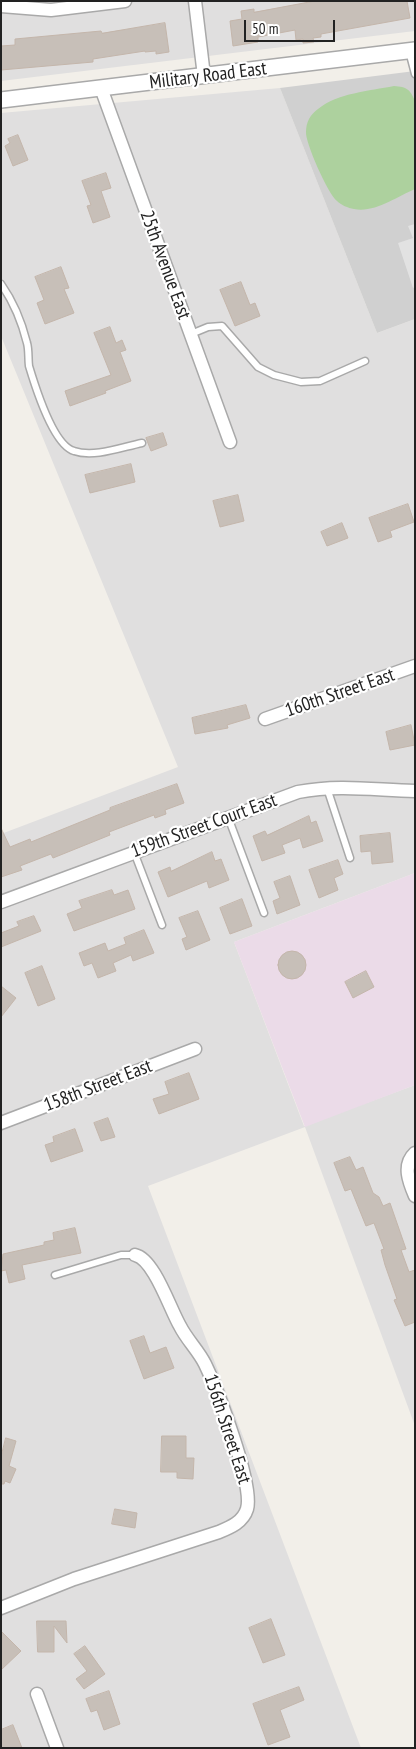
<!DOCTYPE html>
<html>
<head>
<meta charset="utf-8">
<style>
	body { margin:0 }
	#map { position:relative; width:416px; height:1749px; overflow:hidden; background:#f2efe9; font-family:"PT Sans Narrow",sans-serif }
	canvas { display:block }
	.frame { position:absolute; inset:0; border:2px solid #222; pointer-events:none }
	.scale { position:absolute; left:244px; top:20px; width:91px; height:22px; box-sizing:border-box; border:2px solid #222; border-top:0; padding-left:6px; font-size:15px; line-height:18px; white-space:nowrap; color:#222; -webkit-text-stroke:4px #fff; paint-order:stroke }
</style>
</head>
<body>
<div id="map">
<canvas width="416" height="1749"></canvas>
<div class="frame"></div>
<div class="scale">50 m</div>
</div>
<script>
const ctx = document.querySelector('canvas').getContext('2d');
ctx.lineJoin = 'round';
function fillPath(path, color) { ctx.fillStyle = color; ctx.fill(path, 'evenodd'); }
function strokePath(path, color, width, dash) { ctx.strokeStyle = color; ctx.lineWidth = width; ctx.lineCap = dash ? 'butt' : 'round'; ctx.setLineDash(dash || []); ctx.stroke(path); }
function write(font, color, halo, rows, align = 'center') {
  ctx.font = font + ' "PT Sans Narrow",sans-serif'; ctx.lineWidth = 4.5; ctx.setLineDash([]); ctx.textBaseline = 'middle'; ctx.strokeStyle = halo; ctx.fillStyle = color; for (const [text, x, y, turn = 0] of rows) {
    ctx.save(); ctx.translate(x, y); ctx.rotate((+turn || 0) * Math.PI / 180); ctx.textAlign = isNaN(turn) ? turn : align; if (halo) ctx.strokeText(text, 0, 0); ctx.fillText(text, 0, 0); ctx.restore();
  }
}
fillPath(new Path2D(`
	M1 1H415V31L1 81Z
	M280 88 377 333 415 319V873L234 942 304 1126 415 1085V1426L305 1127 148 1186 361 1748H1V834L178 767 1 336V113Z`), '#e0dfdf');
fillPath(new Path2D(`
	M415 873V1085L305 1127 234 942Z`), '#ebdbe8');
fillPath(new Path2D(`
	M415 71V319L377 333 280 88Z`), '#d0d0d0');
fillPath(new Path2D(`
	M394 86C407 87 410 89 415 101V189C396 197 375 213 354 209 348 208 341 205 337 201 328 194 305 142 306 132 306 122 310 115 318 109 338 93 369 91 394 86Z`), '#add19e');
fillPath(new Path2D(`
	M415 224V287L413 288 398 243 413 238 408 226Z`), '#e2e2e2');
const building = new Path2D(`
	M315 1H407L410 18 321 34V37L313 38 314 42 303 43V39L296 40 295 30 258 37V42L233 46 230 21 242 19 241 11 254 9V12Z
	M165 23 169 52 156 54V51L145 52V51L93 59V62L1 70V46L15 45V39L101 31 102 33Z
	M18 135 28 160 13 166 5 146 10 143 8 139Z
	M106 173 111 188 101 191 110 217 93 223 87 206 91 205 82 181Z
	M61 267 69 288 64 289 74 313 45 324 37 303 44 300 35 277Z
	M241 282 250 305 255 303 260 316 235 326 220 290Z
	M110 327 116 343 122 340 126 350 120 352 131 381 105 391 106 393 70 406 65 391 111 375 94 333Z
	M163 433 167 445 151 451 146 438Z
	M131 464 135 482 90 493 85 475Z
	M238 495 244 521 220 527 213 501Z
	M408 504 414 522 390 531 392 537 378 542 369 518Z
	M342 523 348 538 327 546 321 532Z
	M246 705 250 718 227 725 228 728 195 734 192 718Z
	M411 725 415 745 390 750 386 732Z
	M177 784 184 803 165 810 166 814 155 818 154 815 109 832 110 835 53 858 51 854 20 866 22 870 1 877V828L10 847 30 839 31 842 110 810V808Z
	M309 816 311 823 316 821 323 841 303 848 300 838 282 845 285 853 262 861 253 836 265 831 267 835Z
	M390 833 393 862 372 864 371 851 361 852 360 836Z
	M212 852 215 861 221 859 229 880 209 888 207 881 168 897 158 872 170 867 171 871Z
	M338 860 343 874 334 878 338 890 319 898 309 870Z
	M290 876 300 905 277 914 273 901 280 898 274 882Z
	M112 890 114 895 128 890 135 909 74 931 67 914 82 908 79 901Z
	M242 899 252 926 230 934 220 908Z
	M198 911 210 940 186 950 182 939 187 937 179 918Z
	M34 916 41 931 1 947V933L19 926 17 922Z
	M144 930 154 953 133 961 131 955 113 963 116 971 98 978 92 963 84 966 79 953 105 943 108 951 126 944 124 938Z
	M278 965a14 14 0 1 1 28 0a14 14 0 1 1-28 0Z
	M42 966 55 999 38 1006 25 973Z
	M366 971 374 987 353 998 345 982Z
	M1 986 16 998 1 1017Z
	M189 1073 199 1099 159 1114 153 1099 169 1094 165 1082Z
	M108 1118 115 1137 101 1141 94 1123Z
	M75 1129 83 1151 51 1162 45 1145 54 1142 53 1137Z
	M350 1157 356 1170 363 1167 373 1193 379 1197 383 1206 390 1203 406 1249 401 1250 409 1272 415 1270V1322L405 1326 394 1300 397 1299 385 1265 381 1250 384 1249 374 1223 366 1226 351 1189 345 1191 334 1163Z
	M75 1228 81 1253 22 1265 25 1279 9 1283 6 1270 1 1271 3 1254 44 1245V1242L54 1240 53 1233Z
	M144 1336 150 1353 166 1347 174 1368 144 1379 130 1341Z
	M162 1436H186V1458H194L193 1479 177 1478V1472H161Z
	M6 1438 16 1441 9 1466 16 1469 10 1483 5 1481 4 1484H1V1457Z
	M115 1509 137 1513 135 1528 112 1524Z
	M271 1619 285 1655 263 1663 249 1628Z
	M37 1621H66L67 1643 54 1626V1652H38Z
	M1 1631 21 1651 1 1670Z
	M85 1646 105 1674 84 1689 76 1679 87 1671 74 1654Z
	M299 1687 304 1700 280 1710 290 1737 268 1745 253 1704Z
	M109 1691 120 1724 104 1730 97 1710 91 1712 86 1699Z
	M13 1725 22 1748H1V1730Z`);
fillPath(building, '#c7bfb8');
strokePath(building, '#c4b6ab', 1);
const service = new Path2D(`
	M409 51 415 74
	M1 284C13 301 22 323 27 343 29 350 28 358 29 366 35 386 53 445 74 451 94 458 122 447 142 443
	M191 334 208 327 222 326 258 367 274 375 301 382 320 381 365 361
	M327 788 350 858
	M228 817 264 913
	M134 852 162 925
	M55 1275 121 1255H135`);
const minor = new Path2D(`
	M195 1 204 76
	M1 6 51 10 125 1
	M101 88 230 442
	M265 719 415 666
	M1 902 298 792C340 784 374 790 415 791
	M1 1123 195 1049
	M415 1153C402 1165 409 1182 415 1196
	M1 1608 74 1579 219 1532C231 1527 243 1522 247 1509 254 1485 217 1389 205 1364 198 1350 187 1340 180 1326 170 1309 154 1259 135 1255
	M37 1694 57 1748`);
const tertiary = new Path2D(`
	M1 100 415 50`);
strokePath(service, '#a9a9a9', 9);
strokePath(minor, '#a9a9a9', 15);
strokePath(tertiary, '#a9a9a9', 18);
strokePath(service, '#fff', 6);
strokePath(minor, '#fff', 12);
strokePath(tertiary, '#fff', 15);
write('19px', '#222', '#fff', [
	["Military Road East",208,76,-7],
	["25th Avenue East",165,265,70],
	["160th Street East",340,693,-19],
	["159th Street Court East",204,826,-20],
	["158th Street East",98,1086,-21],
	["156th Street East",227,1429,72]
]);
</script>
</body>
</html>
